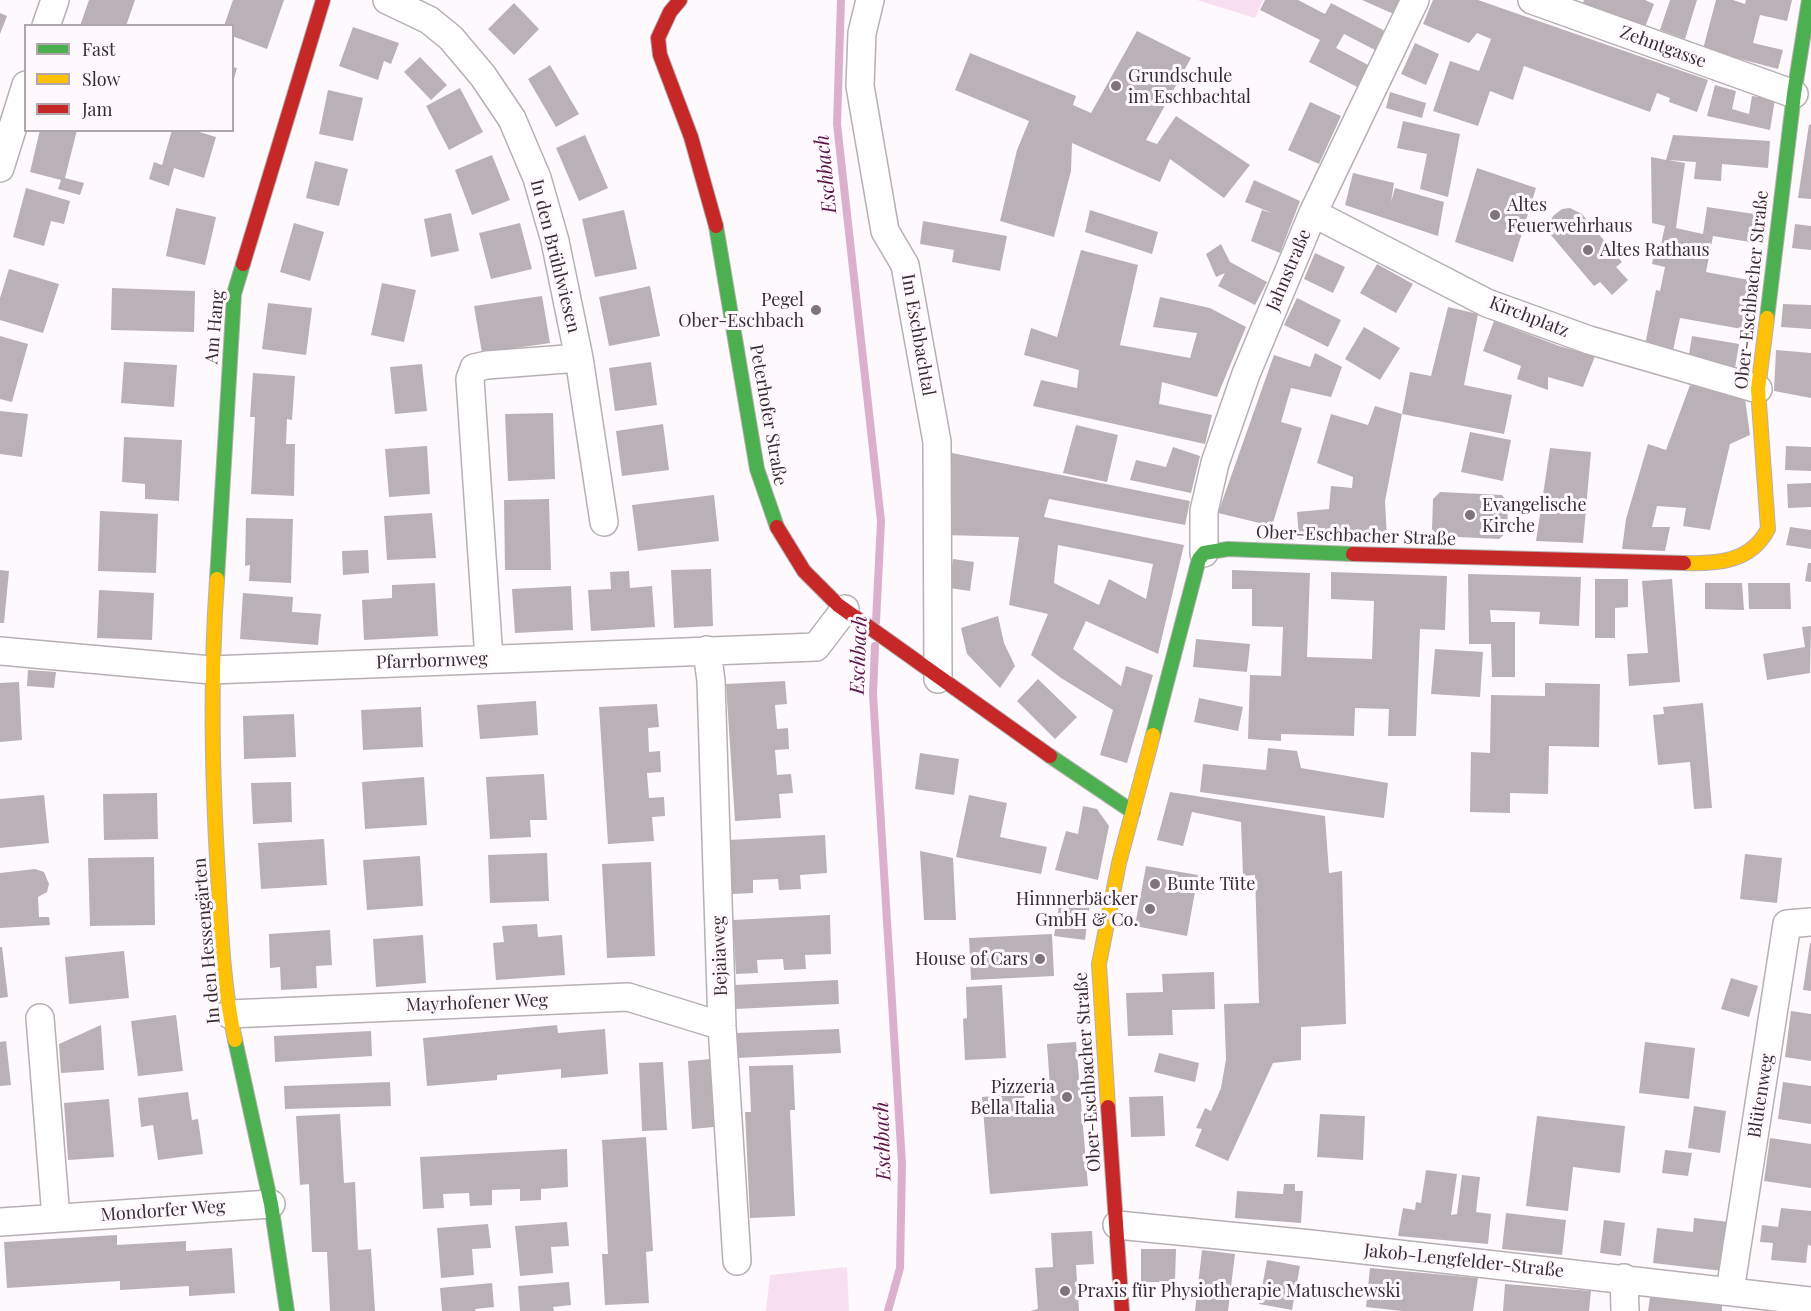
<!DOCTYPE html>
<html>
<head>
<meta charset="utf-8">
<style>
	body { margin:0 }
	#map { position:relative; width:1811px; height:1311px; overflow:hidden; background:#fef9fc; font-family:"Playfair Display",serif }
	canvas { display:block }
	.legend { position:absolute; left:24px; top:24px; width:210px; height:108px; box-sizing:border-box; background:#fff8fc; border:2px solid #b0a6ac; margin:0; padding:8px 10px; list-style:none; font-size:18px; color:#392c34 }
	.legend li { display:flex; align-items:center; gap:12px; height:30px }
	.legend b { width:30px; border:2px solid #b0a6ac }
</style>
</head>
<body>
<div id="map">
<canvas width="1811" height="1311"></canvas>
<ul class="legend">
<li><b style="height:8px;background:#4caf50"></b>Fast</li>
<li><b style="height:8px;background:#ffc107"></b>Slow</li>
<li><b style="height:8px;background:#c62828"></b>Jam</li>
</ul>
</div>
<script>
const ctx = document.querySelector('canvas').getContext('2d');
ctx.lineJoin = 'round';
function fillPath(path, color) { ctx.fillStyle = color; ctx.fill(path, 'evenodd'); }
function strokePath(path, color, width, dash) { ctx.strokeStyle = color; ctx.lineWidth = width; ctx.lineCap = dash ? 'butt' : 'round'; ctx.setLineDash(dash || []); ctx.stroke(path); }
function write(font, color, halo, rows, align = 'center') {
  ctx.font = font + ' "Playfair Display",serif'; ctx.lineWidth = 6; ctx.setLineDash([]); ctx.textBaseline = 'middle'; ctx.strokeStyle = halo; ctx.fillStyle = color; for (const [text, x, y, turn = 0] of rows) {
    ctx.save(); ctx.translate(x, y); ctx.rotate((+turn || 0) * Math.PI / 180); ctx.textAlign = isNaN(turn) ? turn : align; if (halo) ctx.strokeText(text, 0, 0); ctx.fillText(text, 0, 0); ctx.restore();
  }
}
fillPath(new Path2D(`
	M1197 0H1263L1255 18Z
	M847 1267 849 1311H766L770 1275Z`), '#f8dfef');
strokePath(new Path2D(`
	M841 0 837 124 881 521 876 622
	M875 646 873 694 902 1164 900 1268 888 1311`), '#dbb0cc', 8);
fillPath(new Path2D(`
	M89 0H135L126 26H80Z
	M233 0H284L267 49 232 36V26H224Z
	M1265 0H1298L1325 14 1331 3 1387 32 1377 51 1344 34 1336 48 1372 67 1361 89 1309 62 1320 40 1260 10Z
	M1362 0H1402L1396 15Z
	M1433 0H1478L1708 80 1697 112 1669 102 1670 98 1657 93 1650 112 1524 66 1513 100 1490 91 1478 126 1433 111 1450 61 1479 71 1491 39 1477 33 1469 43 1423 24Z
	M1584 0H1645L1654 4 1645 27 1583 3Z
	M1670 0H1697L1685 39 1660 30Z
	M1716 0H1733L1745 4 1746 0H1792L1787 21 1760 15 1753 43 1783 50 1778 69 1703 49Z
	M514 3 539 29 514 55 488 29Z
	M0 13 7 16 0 34Z
	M353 27 399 43 391 64 384 61 378 80 339 66Z
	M1137 31 1191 58 1146 140 1157 144 1176 116 1250 165 1224 198 1170 159 1160 182 1072 143 1071 171 1054 237 1000 221 1017 150 1029 121 955 90 970 53 1076 96 1073 105 1091 113Z
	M1415 43 1439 54 1426 85 1401 74Z
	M420 57 447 85 431 100 404 72Z
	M550 65 579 114 556 127 528 79Z
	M232 67 237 68 233 82H232Z
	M1715 85 1736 91 1732 109 1749 114 1752 96 1775 99 1770 130 1707 116Z
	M460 88 483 132 449 150 426 106Z
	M328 90 363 98 353 141 319 134Z
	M1390 92 1426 103 1422 118 1386 108Z
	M1310 102 1341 116 1319 164 1288 150Z
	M1403 121 1460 134 1448 197 1420 189 1427 154 1397 148Z
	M1809 124 1811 125V199L1798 198Z
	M40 130H77L65 178 84 183 80 195 58 189 61 180 30 172Z
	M172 130H193L216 137 204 178 174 168 169 186 149 179 154 162 162 165Z
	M585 135 608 188 579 201 556 148Z
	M1673 135 1770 141 1768 168 1722 164 1721 181 1694 179 1696 162 1668 160 1685 163 1676 228 1703 234 1707 207 1761 215 1756 243 1713 236 1706 272 1749 280 1742 329 1680 318 1672 355 1644 350 1656 290 1660 291 1665 267 1652 264 1655 248 1660 249 1665 226 1652 223 1651 157 1666 160Z
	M492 155 510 200 472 215 455 170Z
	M315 161 348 169 339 206 306 198Z
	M1477 168 1536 188 1513 262 1455 242Z
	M1353 173 1394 183 1391 202 1395 188 1444 202 1438 236 1345 205Z
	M1254 180 1300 201 1280 253 1251 241 1262 210 1272 213 1245 202Z
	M26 188 70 201 64 224 51 221 44 246 13 237Z
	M176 208 216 217 205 265 166 256Z
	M1570 208 1582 214 1622 262 1616 267 1628 280 1612 295 1600 282 1594 286 1550 234V223L1553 216 1562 209Z
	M624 210 637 269 595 277 582 219Z
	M1090 210 1158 232 1152 254 1085 232Z
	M451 213 459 251 431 257 424 219Z
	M923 221 1007 236 1000 271 952 262 954 250 920 244Z
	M294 223 324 232 310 281 280 272Z
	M520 223 532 269 491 279 479 233Z
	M1795 224 1811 226V250L1792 248Z
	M1221 244 1230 262 1267 282 1255 305 1218 286 1225 273 1216 277 1206 254Z
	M1081 250 1138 265 1120 345 1190 358 1197 333 1153 327 1160 297 1210 308 1246 327 1217 397 1162 382 1159 404 1212 415 1205 444 1033 406 1041 380 1077 388 1079 370 1024 355 1031 328 1057 337Z
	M1315 253 1345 267 1333 293 1304 279Z
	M1377 264 1413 284 1396 313 1360 293Z
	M9 269 59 284 43 333 0 320V298Z
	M382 283 416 290 404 342 371 335Z
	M650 286 660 336 609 346 599 297Z
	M112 288 195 291 194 332 111 330Z
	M542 296 550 343 482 353 474 306Z
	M1297 298 1341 320 1328 347 1284 325Z
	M268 303 312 308 306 355 262 349Z
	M820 304 822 314 812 316 810 306Z
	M1783 304 1811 305V329L1781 327Z
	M1448 307 1478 314 1464 385 1512 395 1504 434 1402 414 1410 372 1431 376Z
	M1494 321 1559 346 1595 356 1583 387 1548 377V390L1517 379 1521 366 1483 351Z
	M1364 327 1400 348 1380 380 1345 359Z
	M0 336 28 344 12 402 0 399Z
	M1692 336 1739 344 1735 368 1688 360Z
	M1776 350 1811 353V398L1774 391Z
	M1315 353 1342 367 1331 397 1291 388 1281 422 1302 428 1272 526 1218 513 1274 355 1310 367Z
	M124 362 177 365 174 407 121 403Z
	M651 362 657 405 615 411 609 368Z
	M422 364 427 411 395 414 390 367Z
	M253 373 295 376 292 420 287 419 286 444H295L294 496 251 494 255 417H250Z
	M1690 385 1745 399 1750 435 1730 444 1710 530 1683 526 1686 508 1657 506 1652 527H1670L1665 551 1622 549 1626 519 1648 444 1666 450Z
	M1375 406 1402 414 1385 501 1387 539H1299L1297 512 1329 509 1331 486 1352 488 1353 477 1317 463 1331 414 1368 425Z
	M0 411 28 414 22 457 0 454Z
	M553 413 555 479 508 481 505 414Z
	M663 424 669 470 622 476 616 431Z
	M1076 425 1118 435 1107 482 1063 473Z
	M1470 432 1511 440 1503 481 1461 472Z
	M124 437 182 440 179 501 145 499V484L122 482Z
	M427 446 430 494 389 497 385 449Z
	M1786 446 1811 447V471L1785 470Z
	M1173 447 1200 456 1191 493 1130 480 1136 460 1166 467Z
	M1550 448 1591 452 1583 543 1536 541Z
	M947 452 1190 501 1185 525 1049 499 1044 517 1184 545 1158 654 1086 621 1073 649 1121 686 1126 666 1153 675 1127 763 1100 755 1113 710 1061 678 1031 655 1048 614 1009 605 1019 537 943 535ZM1058 545 1153 564 1146 599 1109 579 1099 605 1054 583Z
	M1811 483V507L1788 508 1787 484Z
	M1440 492 1502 495 1508 502 1507 532 1499 539 1438 536 1432 529 1433 499Z
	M714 495 719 541 638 551 632 505Z
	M549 499 551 570H505L504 500Z
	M100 511 158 514 156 573 98 571Z
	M432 513 436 558 387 560 384 516Z
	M246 518 293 519 291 583 249 581 250 565 245 566Z
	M1790 527 1811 530V549L1786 545Z
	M368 550 369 573 343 575 342 551Z
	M953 559 974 562 970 591 949 588Z
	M1808 563H1811V582L1805 581Z
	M711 569 713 626 674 628 671 570Z
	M0 570 9 571 4 623H0Z
	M1232 570 1310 573 1307 657 1372 659 1374 601 1331 599V572L1447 576 1445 630 1420 629 1416 736H1388L1389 709 1355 708 1354 736 1281 734V741L1248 739 1250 675 1281 676 1283 627 1252 626V589H1232Z
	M629 571 630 588 652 586 655 627 591 631 588 590 611 589 610 572Z
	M1468 574 1581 577 1579 626 1539 624 1540 612 1490 610 1491 622H1515V677H1492L1491 644H1469Z
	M1595 579H1628V607L1615 608V638H1595Z
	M1672 579 1680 682 1629 686 1627 654 1648 653 1642 581Z
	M435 583 438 636 364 640 362 600 392 598V585Z
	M1705 583H1742L1744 610 1705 609Z
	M1748 583H1790L1791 609H1749Z
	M571 586 573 630 515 633 512 589Z
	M99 590 154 593 152 640 97 638Z
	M243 593 293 597 292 612 321 614 318 645 240 639Z
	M998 616 1004 643 1015 666 1000 688 967 654 961 628Z
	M1811 626 1810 673 1767 680 1763 654 1805 647 1802 627Z
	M1196 639 1250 644 1247 672 1193 667Z
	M1435 649 1483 652 1480 697 1431 694Z
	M28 670 56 672 54 688 27 686Z
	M1038 679 1077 717 1055 739 1017 701Z
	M785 681 787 704 775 705 777 729 788 728 789 749 775 750 777 775 791 774 793 793 779 794 781 818 735 821 726 684Z
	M19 682 22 740 0 742V683Z
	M1545 683 1600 684 1599 747 1549 746 1548 794 1510 793V813L1470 812 1471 752 1490 753 1491 695 1545 696Z
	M1199 698 1243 707 1238 731 1194 722Z
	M536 701 538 735 480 739 477 705Z
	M1703 703 1712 808 1694 809 1690 762 1658 765 1653 715 1664 714 1663 707Z
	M657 704 659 727 648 728 649 752 660 751 661 772 647 773 649 798 664 797 665 816 652 817 654 841 608 844 599 707Z
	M421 707 423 747 363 750 361 710Z
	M294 714 296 757 244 759 243 716Z
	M1268 748 1297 751 1301 768 1388 783 1384 818 1200 792 1203 764 1266 770Z
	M920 753 959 759 954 795 915 789Z
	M544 774 547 820H530L531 837 490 839 486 777Z
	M424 777 427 825 365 829 362 782Z
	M291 782 292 822 253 824 251 783Z
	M1170 792 1325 816 1329 873 1342 871 1346 1024 1301 1027V1060L1273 1063 1228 1161 1195 1146 1202 1129 1196 1128 1205 1108 1211 1111 1221 1088 1226 1059 1224 1004 1259 1003 1255 875 1243 876 1241 822 1192 812 1183 846 1157 840Z
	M157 793 158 839 104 840 103 794Z
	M44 795 49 843 0 848V799Z
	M969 795 1007 803 1000 837 1047 847 1041 874 956 857Z
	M1083 806 1097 809 1109 826 1098 880 1055 870 1066 831 1078 834Z
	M825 835 827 873 800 875 801 889 779 890 778 879 753 880V893L732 894 729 840Z
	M324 839 327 885 261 889 258 843Z
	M920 851 953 858 956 920H924Z
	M547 853 549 901 490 903 488 855Z
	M1745 854 1782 858 1777 903 1740 899Z
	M420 856 423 906 367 910 363 860Z
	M154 857 155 925 90 926 88 858Z
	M651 862 655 956 607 958 602 864Z
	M1146 866 1198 875 1187 936 1135 926Z
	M35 869 44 872 49 884 47 892 38 897 39 917H49L50 925 0 928V873Z
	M1060 899 1090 904 1085 940 1054 936Z
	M830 915 831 954 805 955 806 969 784 970 783 959 757 960 758 973 736 974 733 920Z
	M537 924 538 937 562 935 565 975 496 980 493 943 504 942 502 926Z
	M330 930 332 965 316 966 317 988 281 990 280 967 270 968 269 934Z
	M1052 934 1054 976 971 980 969 938Z
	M423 935 426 983 376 987 373 939Z
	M1810 943H1811V991L1803 990Z
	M0 947H2L8 997 0 998Z
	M124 951 129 998 69 1004 65 957Z
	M1214 972 1215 1009 1172 1010 1173 1035 1128 1036 1126 993 1163 992 1162 974Z
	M1731 978 1758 986 1749 1017 1721 1009Z
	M838 980 839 1004 735 1009 734 985Z
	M1002 985 1006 1058 965 1060 963 1019 967 1018 966 987Z
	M1791 1011 1811 1014V1061L1785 1057Z
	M176 1015 183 1071 138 1076 131 1021Z
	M101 1025 104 1070 61 1073 59 1044Z
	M557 1025 558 1033 605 1029 608 1074 561 1078V1069L497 1075V1080L427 1086 423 1038Z
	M839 1029 841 1053 737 1058 735 1033Z
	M371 1031 372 1056 275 1062 274 1036Z
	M6 1041 11 1085 0 1086V1042Z
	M1076 1042 1088 1186 990 1194 982 1097 1024 1093 1025 1104 1051 1102 1047 1044Z
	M1645 1042 1695 1048 1689 1099 1639 1093Z
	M1159 1053 1199 1063 1195 1082 1154 1072Z
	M711 1059 714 1127 692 1129 688 1061Z
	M663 1062 667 1130 642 1131 639 1063Z
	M793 1065 795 1110H790L795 1216 750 1218 745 1112H751L749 1066Z
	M390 1082 391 1106 285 1109 284 1086Z
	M1783 1082 1811 1086V1124L1778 1119Z
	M188 1092 192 1120 198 1119 203 1154 158 1160 153 1125 141 1127 138 1098Z
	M1163 1096 1165 1136 1131 1137 1129 1097Z
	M109 1099 114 1157 68 1160 64 1103Z
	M1694 1106 1726 1111 1720 1153 1688 1148Z
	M340 1114 344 1183 355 1182 358 1250 371 1249 375 1311H330L327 1252H312L309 1184 300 1185 296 1116Z
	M1320 1114 1365 1116 1363 1160 1317 1157Z
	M1537 1116 1625 1126 1620 1173 1573 1167 1568 1211 1526 1206Z
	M646 1137 653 1251 646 1252 649 1303 605 1305 602 1254H608L602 1140Z
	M1770 1138 1811 1144V1188L1764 1181Z
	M567 1149 568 1187 541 1189V1200L520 1201V1189L492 1190V1205L470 1206 469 1193 443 1194 444 1208 423 1209 420 1157Z
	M1665 1150 1692 1153 1688 1176 1662 1173Z
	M1426 1170 1457 1174 1451 1215 1457 1214 1462 1175 1480 1177 1476 1212 1491 1214 1488 1244 1398 1236 1403 1208 1415 1210 1416 1202 1421 1203Z
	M1284 1184H1295V1191H1303L1301 1223 1235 1218 1237 1191 1283 1194Z
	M1781 1208 1811 1211V1246L1808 1245 1806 1263 1771 1260 1773 1243 1760 1242 1762 1225 1778 1227Z
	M1506 1213 1566 1220 1562 1255 1502 1249Z
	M1694 1218 1729 1222 1723 1271 1653 1263 1657 1228 1693 1232Z
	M1604 1220 1625 1223 1621 1256 1600 1253Z
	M567 1222 569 1246 551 1247 553 1273 520 1276 515 1226Z
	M488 1224 491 1248 472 1249 474 1275 441 1278 437 1228Z
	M1092 1231 1094 1264 1076 1265 1079 1311H1030L1038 1309 1035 1268 1053 1267 1051 1233Z
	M117 1235V1245L186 1241V1251L232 1248 235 1293 189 1296V1286L120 1290V1281L7 1288 4 1242Z
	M1141 1249H1176L1175 1282H1141Z
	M1202 1250 1235 1254 1228 1311H1195Z
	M1267 1260 1300 1266 1292 1310 1259 1304Z
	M1370 1268 1478 1278 1473 1311H1402L1366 1307Z
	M569 1282 571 1305 553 1307 554 1311H520L518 1286Z
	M492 1283 494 1307 475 1309 476 1311H442L440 1288Z
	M1505 1284 1591 1291 1589 1311H1503Z
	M1650 1297 1722 1304V1311H1648Z`), '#b9b1b6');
const street = new Path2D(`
	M387 0 429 20 451 38 483 76 512 119 537 178 555 241 579 358 604 522
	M870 0 862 33 860 86 885 231 905 265 937 442 938 679
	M1532 0 1794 94
	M46 26 55 0
	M0 168 26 85
	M1313 213 1487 303 1589 340 1758 389
	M1204 553V511L1215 463 1246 374 1313 213 1415 0
	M707 650 711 681 722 1026 737 1261
	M0 651 211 670 816 647 845 609
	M489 659 470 379 474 368 487 365 579 358
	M229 1014 628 997 722 1026
	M40 1018 56 1218
	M0 1222 271 1204
	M1117 1225 1311 1244 1811 1301
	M1624 1278 1625 1311
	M1730 1291 1787 924 1811 922`);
const fast = new Path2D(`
	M716 226 757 469 777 527
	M1767 318 1794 94 1809 0
	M217 579 234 294 243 264
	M1153 735 1199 559 1204 553 1228 549 1353 554
	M1050 756 1133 812
	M235 1040 271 1204 287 1311`);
const slow = new Path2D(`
	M1684 563C1718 564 1751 562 1768 529L1758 389 1767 318
	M217 579C210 682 212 774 218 876 221 931 223 986 235 1040
	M1108 1107 1099 964 1119 863 1153 735`);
const jam = new Path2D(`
	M680 0 670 12 658 38 660 55 691 137 716 226
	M243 264 323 0
	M777 527 804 571 838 605 1050 756
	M1353 554 1684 563
	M1108 1107 1122 1311`);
strokePath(street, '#b6afb3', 30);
strokePath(fast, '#b6afb3', 16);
strokePath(slow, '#b6afb3', 16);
strokePath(jam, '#b6afb3', 16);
strokePath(street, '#fffeff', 27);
strokePath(fast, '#4caf50', 14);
strokePath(slow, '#ffc107', 14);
strokePath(jam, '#c62828', 14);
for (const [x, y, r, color] of [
	[1116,86,6,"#7e747a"],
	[1495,215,6,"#7e747a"],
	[1588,250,6,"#7e747a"],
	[816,310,6,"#7e747a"],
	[1470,515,6,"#7e747a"],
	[1155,884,6,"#7e747a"],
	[1150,909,6,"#7e747a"],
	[1040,959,6,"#7e747a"],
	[1067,1097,6,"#7e747a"],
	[1065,1291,6,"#7e747a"]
]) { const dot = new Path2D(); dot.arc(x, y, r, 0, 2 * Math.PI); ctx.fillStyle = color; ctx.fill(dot); strokePath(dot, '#fff8fc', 2); }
write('18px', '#392c34', '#fff8fc', [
	["Zehntgasse",1663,47,20],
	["In den Brühlwiesen",555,256,76],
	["Jahnstraße",1289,270,-67],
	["Ober-Eschbacher Straße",1752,290,-84],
	["Kirchplatz",1529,317,21],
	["Am Hang",215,327,-85],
	["Im Eschbachtal",918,335,80],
	["Peterhofer Straße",768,415,80],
	["Ober-Eschbacher Straße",1356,536,2],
	["Pfarrbornweg",432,661,-2],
	["In den Hessengärten",207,941,-95],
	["Bejaiaweg",720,956,-92],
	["Mayrhofener Weg",477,1003,-2],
	["Ober-Eschbacher Straße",1088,1072,-94],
	["Blütenweg",1761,1096,-81],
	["Mondorfer Weg",163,1211,-4],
	["Jakob-Lengfelder-Straße",1464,1261,6]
]);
write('18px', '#392c34', '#fff8fc', [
	["Grundschule",1128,76],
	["im Eschbachtal",1128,97],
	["Altes",1507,205],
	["Feuerwehrhaus",1507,226],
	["Altes Rathaus",1600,250],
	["Pegel",804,300,"right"],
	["Ober-Eschbach",804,321,"right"],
	["Evangelische",1482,505],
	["Kirche",1482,526],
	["Bunte Tüte",1167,884],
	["Hinnnerbäcker",1138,899,"right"],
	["GmbH & Co.",1138,920,"right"],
	["House of Cars",1028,959,"right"],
	["Pizzeria",1055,1087,"right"],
	["Bella Italia",1055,1108,"right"],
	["Praxis für Physiotherapie Matuschewski",1077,1291]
], 'left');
write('italic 20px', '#5b1549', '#fff8fc', [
	["Eschbach",826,174,-96],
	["Eschbach",859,655,-88],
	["Eschbach",883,1141,-92]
]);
</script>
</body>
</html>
